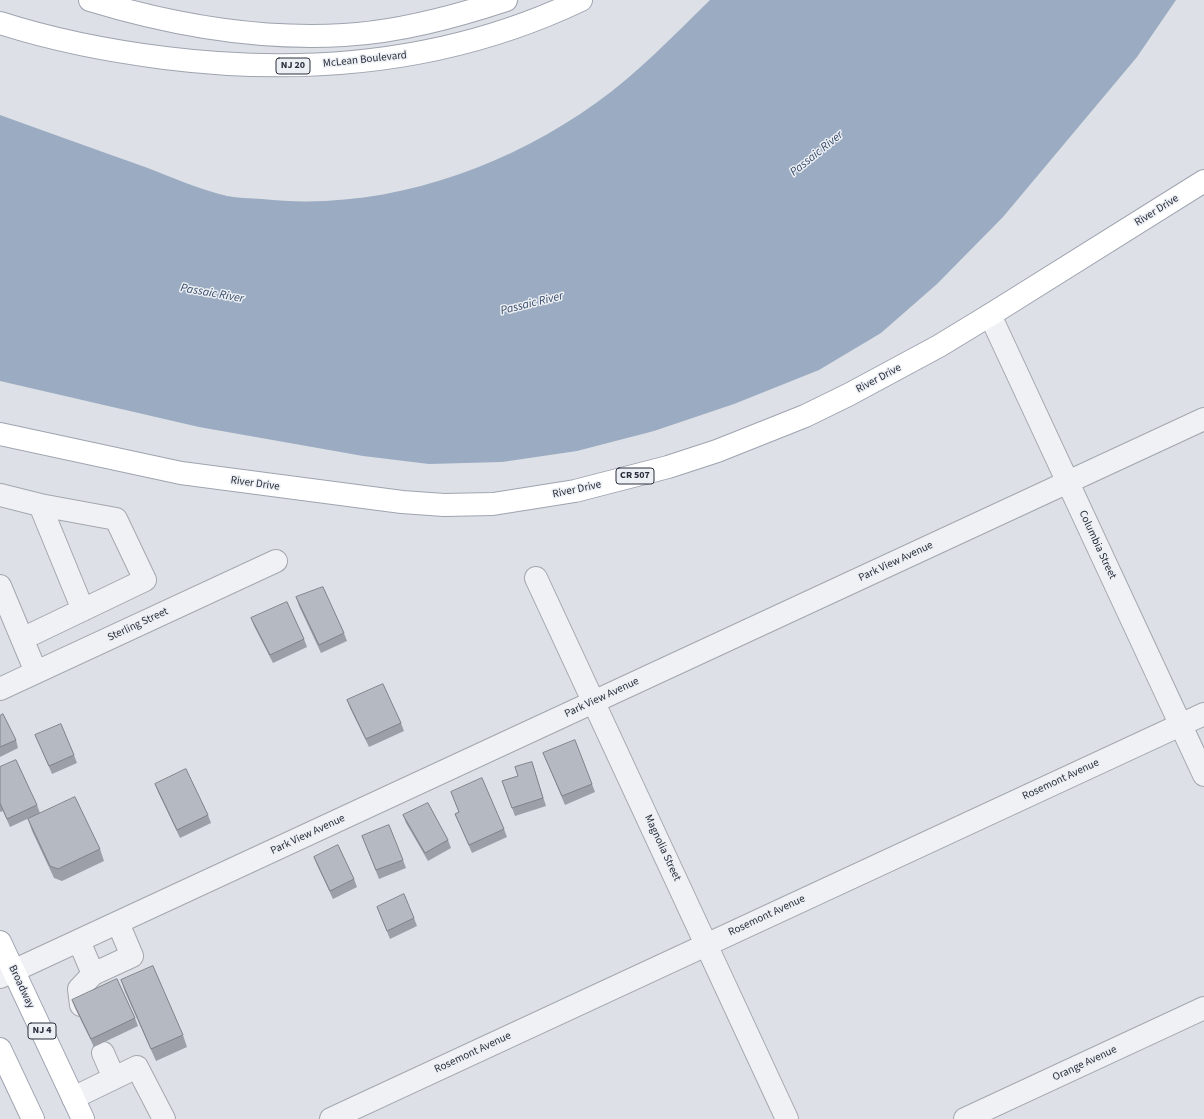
<!DOCTYPE html>
<html>
<head>
<meta charset="utf-8">
<style>
	body { margin:0 }
	canvas { display:block; background:#dde0e6 }
</style>
</head>
<body>
<canvas width="1204" height="1119"></canvas>
<script>
const ctx = document.querySelector('canvas').getContext('2d');
ctx.lineJoin = 'round';
function fillPath(path, color) { ctx.fillStyle = color; ctx.fill(path, 'evenodd'); }
function strokePath(path, color, width, dash) { ctx.strokeStyle = color; ctx.lineWidth = width; ctx.lineCap = dash ? 'butt' : 'round'; ctx.setLineDash(dash || []); ctx.stroke(path); }
function write(font, color, halo, rows, align = 'center') {
  ctx.font = font + ' "Source Sans 3",sans-serif'; ctx.lineWidth = 3; ctx.setLineDash([]); ctx.textBaseline = 'middle'; ctx.strokeStyle = halo; ctx.fillStyle = color; for (const [text, x, y, turn = 0] of rows) {
    ctx.save(); ctx.translate(x, y); ctx.rotate((+turn || 0) * Math.PI / 180); ctx.textAlign = isNaN(turn) ? turn : align; if (halo) ctx.strokeText(text, 0, 0); ctx.fillText(text, 0, 0); ctx.restore();
  }
}
fillPath(new Path2D(`
	M710 0H1176L1137 57 1003 217 937 284 881 333 819 370 734 404 654 431 577 451 502 462 429 464 363 456 199 427 0 381V115C48 132 96 150 145 167 171 177 199 189 227 196 238 198 250 198 262 199 379 212 501 171 596 103 638 73 674 35 710 0Z`), '#9bacc2');
const minor = new Path2D(`
	M990 315 1204 775
	M0 495 40 505 116 519 145 580 22 639
	M40 505 83 610
	M536 578 787 1119
	M0 586 36 672
	M0 689 276 561
	M79 941 93 974 79 989 81 1005
	M93 974 132 956 118 923
	M0 977 1204 419
	M103 1053 114 1078
	M73 1098 137 1067 164 1119
	M331 1119 1204 714
	M965 1119 1204 1008`);
const major = new Path2D(`
	M90 0C172 25 258 40 344 35 399 32 454 17 506 0
	M0 23C53 40 109 51 165 58 309 76 449 63 581 0
	M0 434 181 473 402 502 444 505 493 504 575 491 668 467 717 451 805 416 848 395 939 346 990 315 1204 181
	M0 942 83 1119
	M0 1049 33 1119`);
strokePath(minor, '#a3a7af', 24);
strokePath(major, '#9ea4b0', 24);
strokePath(minor, '#f0f1f4', 22);
strokePath(major, '#fff', 22);
fillPath(new Path2D(`
	M296 597 344 633 347 641 321 653 299 606Z
	M251 618 304 639 307 647 273 663 254 626Z
	M347 700 401 723 404 731 369 747 350 708Z
	M0 716 16 740 18 748 0 757Z
	M35 735 74 755 77 763 52 774Z
	M543 753 592 784 595 792 565 805Z
	M532 762 546 806 515 816 502 781 518 776Z
	M0 767 37 805 40 813 10 827 3 811 0 812Z
	M155 784 208 815 211 823 180 838 158 792Z
	M451 792 504 829 507 837 472 853 455 814 459 812Z
	M403 815 448 840 451 848 428 861 406 823Z
	M28 819 100 849 104 861 62 881 54 878 32 831Z
	M362 836 403 860 406 868 379 879Z
	M314 857 354 879 357 887 333 899 317 865Z
	M377 907 414 918 417 926 390 939Z
	M121 980 183 1035 187 1047 156 1061 125 992Z
	M72 1000 135 1018 138 1026 94 1047 75 1008Z`), '#9c9fa7');
const building = new Path2D(`
	M323 587 344 633 319 645 296 597Z
	M287 602 304 639 270 655 251 618Z
	M383 684 401 723 366 739 347 700Z
	M3 714 16 740 0 747V716Z
	M61 724 74 755 49 766 35 735Z
	M575 740 592 784 562 796 543 753Z
	M16 760 37 805 7 819 0 803V767Z
	M532 762 543 798 512 808 502 781 518 776 515 767Z
	M186 769 208 815 177 830 155 784Z
	M482 778 504 829 469 845 455 814 459 812 451 792Z
	M75 797 100 849 58 869 50 866 28 819Z
	M428 803 448 840 425 853 403 815Z
	M389 825 403 860 376 870 362 836Z
	M338 845 354 879 330 891 314 857Z
	M404 894 414 918 387 931 377 907Z
	M153 966 183 1035 151 1049 121 980Z
	M117 979 135 1018 91 1039 72 1000Z`);
fillPath(building, '#b5b9c2');
strokePath(building, '#7f8288', 1);
for (const [x, y, w] of [
	[293,66,34],
	[635,476,38],
	[42,1031,28]
]) { const box = new Path2D(); box.roundRect(x - w / 2, y - 8, w, 16, 3); ctx.fillStyle = '#eceff3'; ctx.fill(box); strokePath(box, '#282e3b', 1); }
write('bold 10px', '#282e3b', null, [
	["NJ 20",293,66],
	["CR 507",635,476],
	["NJ 4",42,1031]
]);
write('11px', '#282e3b', '#eceff3', [
	["McLean Boulevard",365,60,-6],
	["River Drive",1157,211,-32],
	["River Drive",879,379,-28],
	["River Drive",255,484,8],
	["River Drive",577,490,-12],
	["Columbia Street",1097,545,65],
	["Park View Avenue",896,562,-25],
	["Sterling Street",138,625,-25],
	["Park View Avenue",602,698,-25],
	["Rosemont Avenue",1061,780,-25],
	["Park View Avenue",308,835,-25],
	["Magnolia Street",662,848,65],
	["Rosemont Avenue",767,916,-25],
	["Broadway",21,987,65],
	["Rosemont Avenue",473,1053,-25],
	["Orange Avenue",1085,1064,-25]
]);
write('italic 12px', '#374b6a', '#eceff3', [
	["Passaic River",817,154,-39],
	["Passaic River",212,294,10],
	["Passaic River",532,304,-14]
]);
</script>
</body>
</html>
